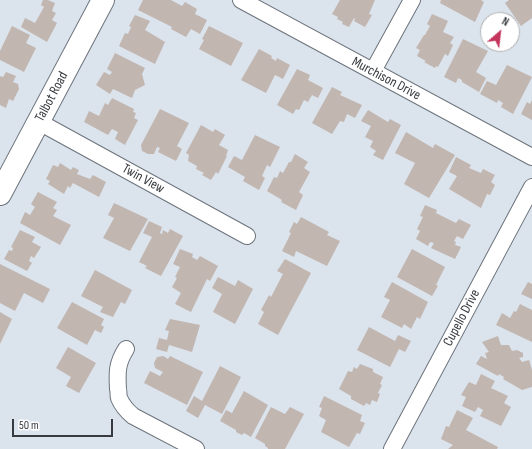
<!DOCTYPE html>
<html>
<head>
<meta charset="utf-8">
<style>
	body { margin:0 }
	#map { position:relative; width:532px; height:449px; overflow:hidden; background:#dbe3ec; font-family:"Sofia Sans Condensed",sans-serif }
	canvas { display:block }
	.north { position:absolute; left:480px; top:12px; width:40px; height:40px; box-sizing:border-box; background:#fff; border:1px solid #afb0b2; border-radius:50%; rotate:28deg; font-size:11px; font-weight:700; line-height:16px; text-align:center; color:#373a3e }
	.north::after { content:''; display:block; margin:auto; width:14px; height:18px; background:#c4355e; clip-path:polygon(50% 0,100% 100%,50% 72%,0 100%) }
	.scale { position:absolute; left:12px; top:419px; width:101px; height:18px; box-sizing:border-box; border:2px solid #373a3e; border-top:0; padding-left:5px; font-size:12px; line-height:14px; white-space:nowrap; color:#373a3e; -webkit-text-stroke:3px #fff; paint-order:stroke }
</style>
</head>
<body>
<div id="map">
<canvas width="532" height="449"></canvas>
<div class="north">N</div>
<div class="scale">50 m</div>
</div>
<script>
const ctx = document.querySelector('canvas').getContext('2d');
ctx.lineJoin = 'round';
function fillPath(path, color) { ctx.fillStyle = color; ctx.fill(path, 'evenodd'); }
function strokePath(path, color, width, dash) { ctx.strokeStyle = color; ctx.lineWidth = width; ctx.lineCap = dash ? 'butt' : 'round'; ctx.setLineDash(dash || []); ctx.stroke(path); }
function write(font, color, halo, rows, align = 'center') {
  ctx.font = font + ' "Sofia Sans Condensed",sans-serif'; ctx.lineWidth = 3; ctx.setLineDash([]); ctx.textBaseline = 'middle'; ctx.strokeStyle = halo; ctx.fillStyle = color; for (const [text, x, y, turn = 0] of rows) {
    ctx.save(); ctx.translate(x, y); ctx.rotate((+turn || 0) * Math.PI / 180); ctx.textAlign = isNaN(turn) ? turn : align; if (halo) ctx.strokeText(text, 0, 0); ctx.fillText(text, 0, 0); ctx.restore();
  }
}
fillPath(new Path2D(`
	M43 0H48L55 3 52 11 56 13 52 20 57 23 47 42 21 27 25 18 35 23 44 7 41 5Z
	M143 0H171L182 6 185 2 197 9 195 14 207 20 200 34 191 29 186 37 171 29 172 27 138 10Z
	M340 0H375L369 14 372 15 365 27 354 21 355 19 354 18 349 27 342 24 343 22 337 19 338 17 332 14Z
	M441 0H481L484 2 475 22 440 3Z
	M509 0H532V18L521 26 505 3Z
	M432 14 448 21 443 32 454 37 450 43 453 45 448 56 445 54 438 67 436 66 435 68 424 62 426 61 417 56 420 50 416 48 424 35H425L430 26 427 24Z
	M135 15 150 21 145 30 165 42 155 64 119 46 125 33 128 34 131 27 129 26Z
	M12 26 30 35 26 43 36 48 24 72 0 60V51Z
	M209 26 243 43 231 66 199 49 204 40 202 39Z
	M463 39 488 51 476 72 486 78 479 92 462 82V80L458 78 456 83 444 77Z
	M259 49 272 56 271 58 276 61 277 58 290 65 283 79 275 75 266 93 241 80Z
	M115 53 145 68 142 74 145 85 135 90 132 98 113 89 110 94 96 85 104 72 110 75 112 72 107 69Z
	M507 65 532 77 513 114 501 107 503 103 498 100 497 103 480 94 487 81 496 85Z
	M297 69 310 75 308 80 323 88 318 98 312 95 308 102 304 100 299 110 296 109 293 114 277 105Z
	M6 72 16 76 13 82 18 84 19 89 13 101 9 99 6 108 0 105V76L3 77Z
	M332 87 342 92 340 95 362 105 355 118 347 114 344 122 340 121 332 134 312 123Z
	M112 98 134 109 133 112 136 113 134 118 138 120 125 145 115 139 118 132 112 129 108 135 84 122 89 111 99 116 105 103 108 105Z
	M532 100V120L521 114 527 102 530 104Z
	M160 109 189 123 177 146 182 149 176 161 158 152 160 148 157 147 154 154H148L142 151 141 145Z
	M368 110 388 122 390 119 401 125 383 160 373 155 376 151 370 147 373 141 365 137 371 126 361 121Z
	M201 125 213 132 215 129 225 135 219 145 228 150 226 156H227L218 174 216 172 211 180 202 175 204 173 196 169 197 166 188 161 189 155 186 153Z
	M406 132 433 148 435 144 455 155 429 198 404 184 415 163 395 153Z
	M255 135 280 147 270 167 267 165 262 176 265 178 259 190 243 181 245 177 228 167 234 156 242 160Z
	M295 154 308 162 304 168 310 172 299 192 303 195 296 210 281 202 282 200 267 191 274 177 277 178 280 171 283 173 289 162H291Z
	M456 157 471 165 469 168 481 173 483 169 495 175 491 182 495 185 490 195 487 194 481 208 449 189 457 176 449 172Z
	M60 163 71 170 73 167 79 170 77 174 90 179 93 175 106 182 99 197 73 183 70 188 68 186 64 194 48 184 50 181 46 179 53 165 58 167Z
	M38 192 57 202 53 208 57 210 53 216 71 225 60 245 20 223 25 212 30 215 35 207 31 204Z
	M114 203 148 219 130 251 103 238 114 218 108 215Z
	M425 205 437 210 436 213 456 223 459 219 471 225 463 239 457 236 454 241 456 242 455 245 461 247 455 259 431 248 434 243 430 242 428 246 416 239 420 231 417 229 423 217 420 216Z
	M301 217 329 232 327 235 340 241 327 266 296 251 294 257 282 251 291 233 289 232 294 222 297 224Z
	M149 221 162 227 160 233 162 234 163 230 168 233 170 229 183 236 161 276 145 268 147 266 139 262 152 237 143 233Z
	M20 230 35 237 32 242 41 247 34 258 31 256 29 261 32 263 27 271 4 259 9 250 12 251 13 248 11 247Z
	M180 249 193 254 192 257 197 260 200 256 218 266 210 281 207 279 191 312 175 304 181 293 172 287 177 278 175 277 180 267 173 264Z
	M412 249 445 267 436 285 438 286 432 296 397 277Z
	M285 259 311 273 278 335 258 324 264 312 261 310 269 295 271 297 283 274 277 271Z
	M0 264 50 289 43 303 24 293 15 311 0 303Z
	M95 270 132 290 125 304 121 302 113 317 100 312 103 307 81 296Z
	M218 277 235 286 238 280 253 289 235 324 213 312 222 294 212 288Z
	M392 282 428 302 420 319 417 317 411 329 404 324 402 328 381 317 390 300 384 297Z
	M528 282 532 284V299L521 294Z
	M72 302 104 319 101 325 104 327 101 333 95 330 87 345 57 328Z
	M520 304 532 310V342L496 325 502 313 510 318 514 311 516 312Z
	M0 312 12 319 0 344Z
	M170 319 200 325 192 352 169 345 167 352 156 349 159 338 167 340 169 331 165 330Z
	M369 327 395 341 398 335 411 341 405 352 399 349 390 367 357 350Z
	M498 336 501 345H509L512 351 517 350 523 353V357L519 358 522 362 529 360 532 370V387L522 390 503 379 504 377 499 374 498 376 476 364 481 356 487 359 485 353 489 352 482 342Z
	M68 347 96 363 79 393 66 386 71 377 56 368Z
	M163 356 168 359 170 356 203 372 187 405 144 383 150 371 160 376 163 372 155 368 154 363 157 357Z
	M360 364 373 369V372L383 377 380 384 382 385 378 393 380 394 377 402 372 400 370 405 366 403 364 406 351 399V396L339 389 348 371 352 372 354 367 357 369Z
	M220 366 241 377 222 414 205 405 198 418 186 411 194 396 202 401Z
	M481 374 495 381 491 388 508 396 504 403 511 407 501 426 480 416 483 410 478 407 475 412 462 406 466 397 461 395 469 382 476 385Z
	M244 391 268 405 251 437 244 433 242 435 236 432V430L220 421 226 410 232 413Z
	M324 396 362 415 360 421 365 423 360 434 357 433 349 447 321 432 326 420 319 416 322 408 319 407Z
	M271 407 285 414 290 407 304 414 285 449H268V448L265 446V444L255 438Z
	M457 410 473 418 466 430 498 447 497 449H448L453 445 441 439 446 426 449 427Z`), '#c2b6b1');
const minor = new Path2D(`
	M241 0 532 157
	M373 71 412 0
	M39 122 247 236
	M126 349C117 363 117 372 118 389 119 391 118 395 119 398 122 405 127 411 133 416L196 449
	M392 449 532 187`);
const secondary = new Path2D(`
	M0 194 103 0`);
strokePath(minor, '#6c737b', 18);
strokePath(secondary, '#6c737b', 24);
strokePath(minor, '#fff', 16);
strokePath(secondary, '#fff', 22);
write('14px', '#373a3e', '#fff', [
	["Murchison Drive",386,79,28],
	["Talbot Road",52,97,-62],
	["Twin View",143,179,29],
	["Cupello Drive",462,318,-62]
]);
</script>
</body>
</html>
